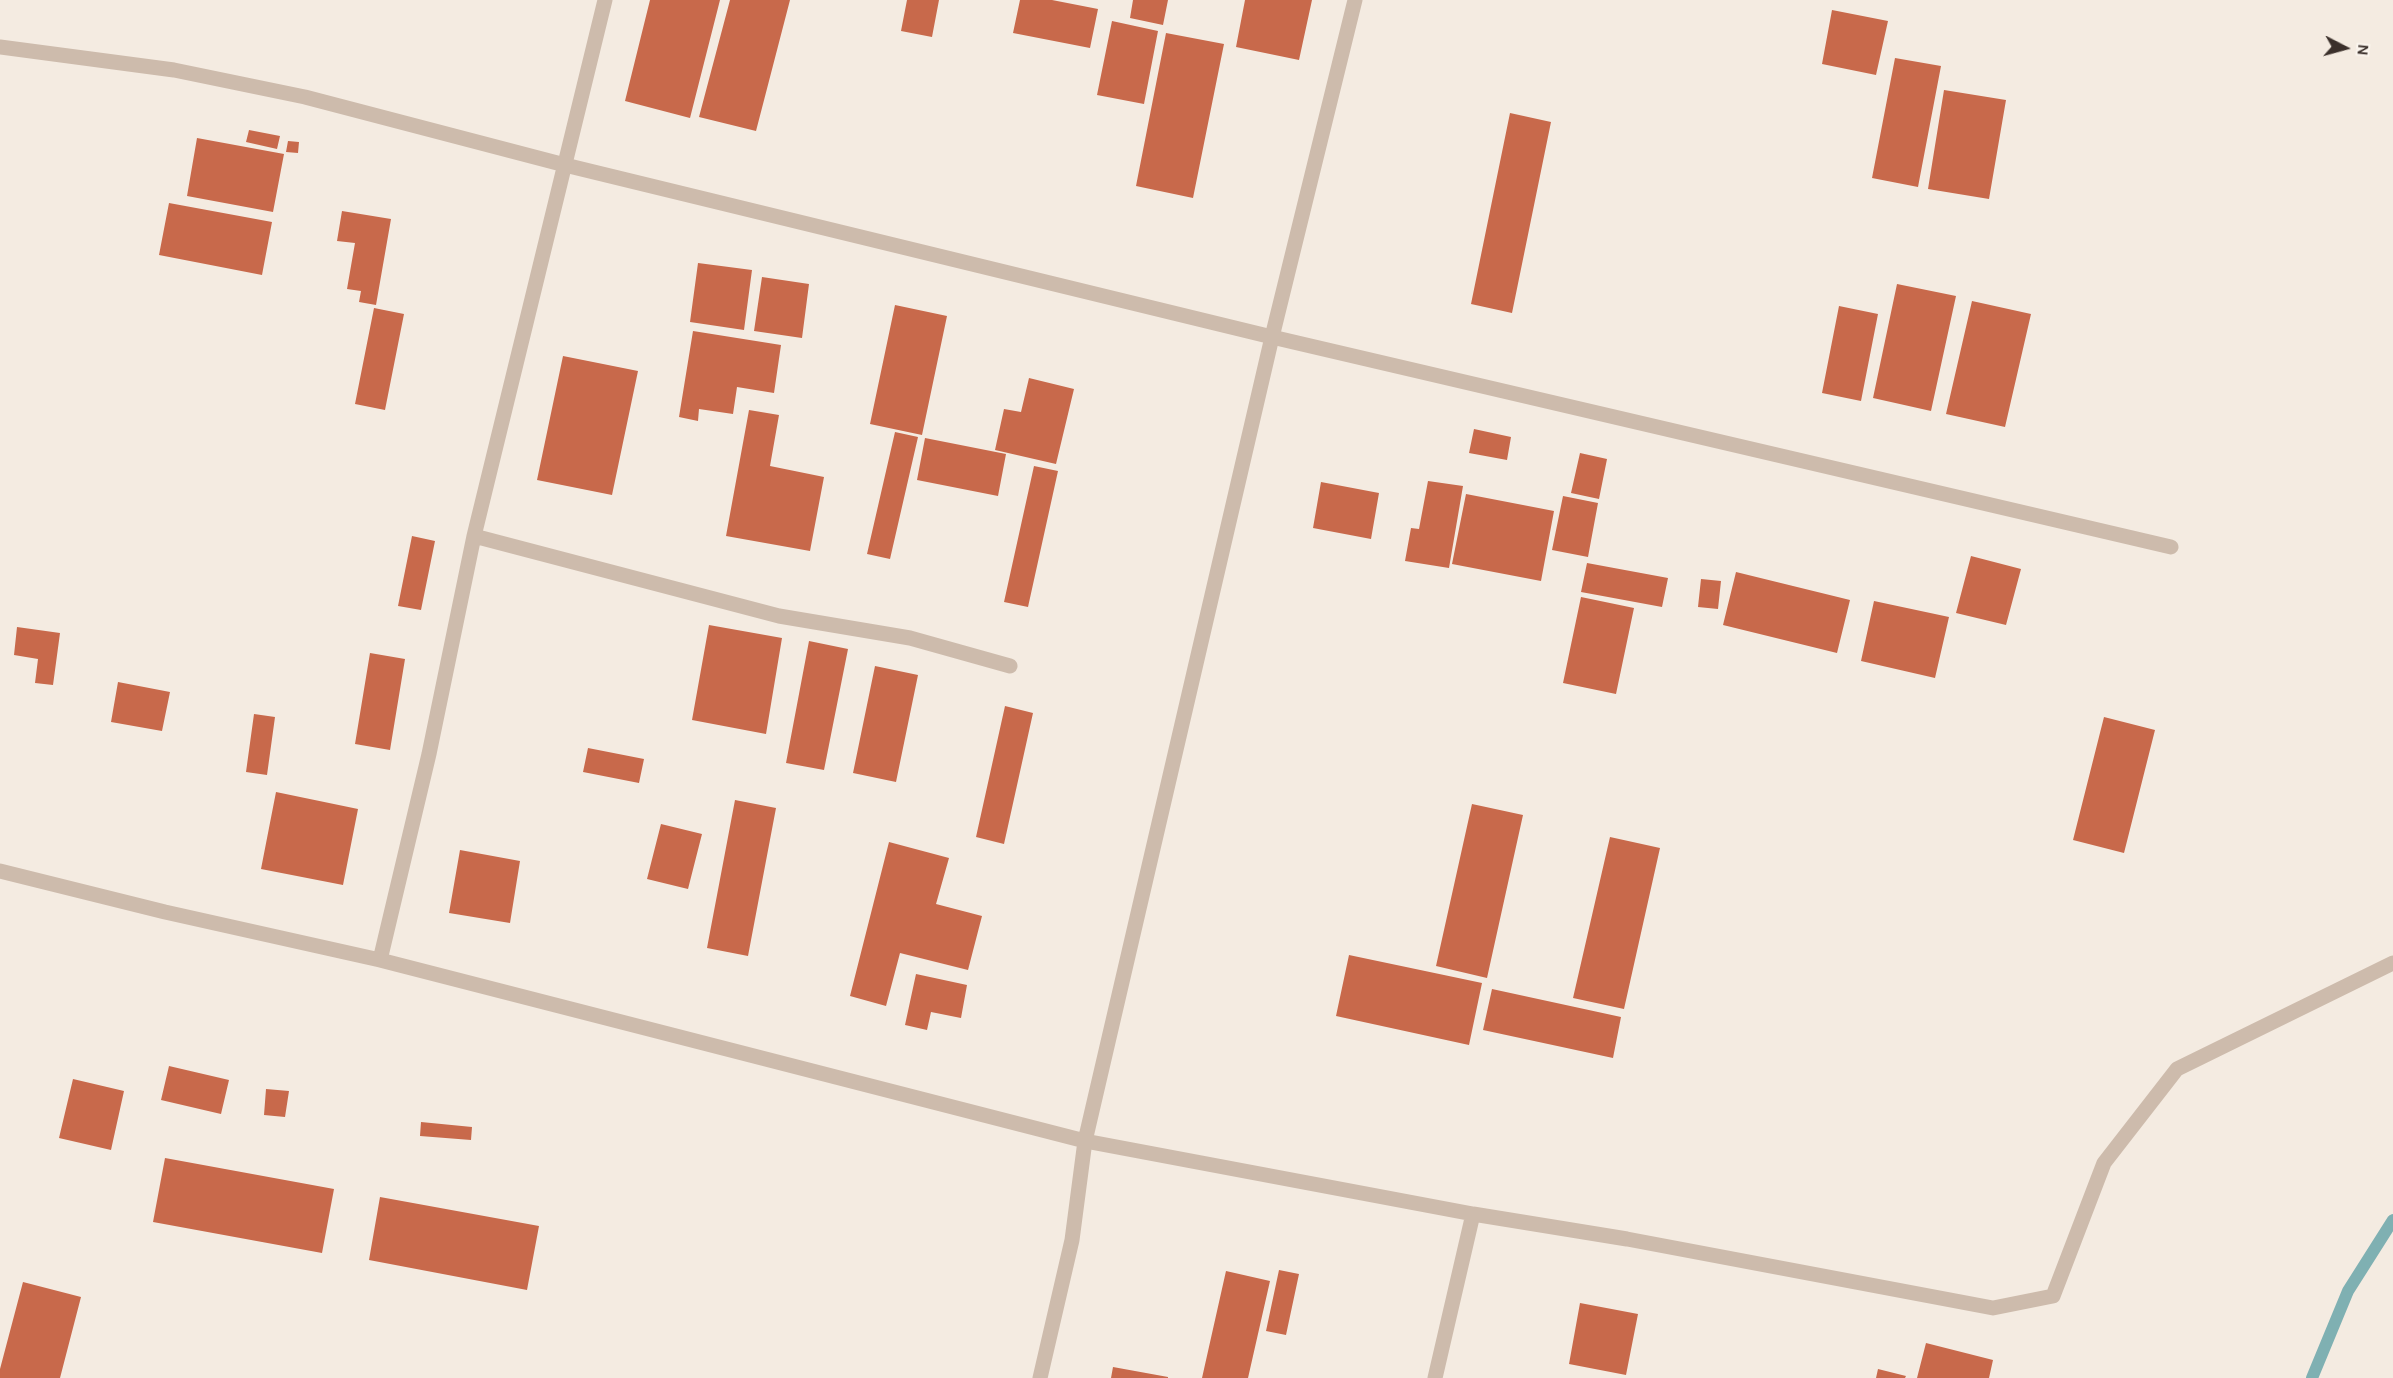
<!DOCTYPE html>
<html>
<head>
<meta charset="utf-8">
<style>
	body { margin:0 }
	#map { position:relative; width:2393px; height:1378px; overflow:hidden; background:#f4ebe1; font-family:Karla,sans-serif }
	canvas { display:block }
	.north { position:absolute; left:2315px; top:18px; width:60px; height:60px; -webkit-text-stroke:4px #fbf5ee; paint-order:stroke; rotate:96deg; font-size:16px; font-weight:700; line-height:24px; text-align:center; color:#3b302b }
	.north::after { content:''; display:block; margin:auto; width:21px; height:27px; background:#3b302b; clip-path:polygon(50% 0,100% 100%,50% 72%,0 100%) }
</style>
</head>
<body>
<div id="map">
<canvas width="2393" height="1378"></canvas>
<div class="north">N</div>
</div>
<script>
const ctx = document.querySelector('canvas').getContext('2d');
ctx.lineJoin = 'round';
function strokePath(path, color, width, dash) { ctx.strokeStyle = color; ctx.lineWidth = width; ctx.lineCap = dash ? 'butt' : 'round'; ctx.setLineDash(dash || []); ctx.stroke(path); }
function fillPath(path, color) { ctx.fillStyle = color; ctx.fill(path, 'evenodd'); }
strokePath(new Path2D(`
	M2312 1378 2348 1291 2393 1220`), '#7fb0b2', 12);
fillPath(new Path2D(`
	M650 0H720L690 118 625 101Z
	M730 0H790L756 131 699 117Z
	M907 0H939L932 37 901 31Z
	M1020 0H1052L1098 9 1090 48 1013 33Z
	M1133 0H1168L1163 25 1130 18Z
	M1245 0H1312L1299 60 1236 47Z
	M1832 10 1888 21 1876 75 1822 64Z
	M1112 21 1158 31 1144 104 1097 95Z
	M1166 33 1224 44 1193 198 1136 186Z
	M1895 58 1941 66 1918 187 1872 178Z
	M1944 90 2006 100 1989 199 1928 189Z
	M1510 113 1551 122 1512 313 1471 304Z
	M249 130 280 136 277 149 246 142Z
	M197 138 284 154 273 212 187 196Z
	M288 141 299 142 298 153 286 152Z
	M169 203 272 222 262 275 159 255Z
	M342 211 391 219 376 305 359 302 361 291 347 289 355 243 337 241Z
	M698 263 752 270 744 330 690 322Z
	M762 277 809 284 802 338 754 331Z
	M1897 284 1956 296 1931 411 1873 398Z
	M1972 301 2031 314 2005 427 1946 414Z
	M895 305 947 316 922 435 870 424Z
	M1839 306 1878 314 1861 401 1822 393Z
	M374 308 404 314 385 410 355 404Z
	M693 331 781 345 774 393 737 387 733 414 699 409 698 421 679 417Z
	M563 356 638 371 612 495 537 480Z
	M1029 378 1074 389 1056 464 995 450 1004 409 1021 412Z
	M749 410 779 415 770 466 824 477 810 551 726 536Z
	M1474 429 1511 437 1507 460 1469 453Z
	M895 432 918 437 890 559 867 554Z
	M925 438 1006 454 998 496 917 480Z
	M1580 453 1607 459 1599 499 1571 493Z
	M1034 466 1058 471 1028 607 1004 602Z
	M1428 481 1463 486 1449 568 1405 561 1411 528 1419 529Z
	M1321 482 1379 493 1371 539 1313 528Z
	M1466 494 1554 511 1541 581 1452 564Z
	M1563 496 1598 503 1588 557 1552 550Z
	M412 536 435 541 421 610 398 606Z
	M1971 556 2021 569 2006 625 1956 613Z
	M1587 563 1668 578 1662 607 1581 592Z
	M1736 572 1850 600 1837 653 1723 625Z
	M1701 579 1721 581 1718 609 1698 607Z
	M1581 597 1634 608 1616 694 1563 683Z
	M1874 601 1949 617 1935 678 1861 661Z
	M709 625 782 638 766 734 692 720Z
	M17 627 60 633 53 685 35 683 38 659 14 655Z
	M809 641 848 649 824 770 786 763Z
	M370 653 405 659 390 750 355 744Z
	M875 666 918 675 896 782 853 773Z
	M118 682 170 692 162 731 111 722Z
	M1005 706 1033 713 1004 844 976 837Z
	M254 714 275 717 267 775 246 772Z
	M2104 717 2155 730 2124 853 2073 840Z
	M588 748 644 759 639 783 583 772Z
	M276 792 358 809 343 885 261 869Z
	M735 800 776 808 748 956 707 948Z
	M1472 804 1523 815 1487 978 1436 966Z
	M661 824 702 834 688 889 647 879Z
	M1610 837 1660 848 1624 1009 1573 998Z
	M889 842 949 858 936 904 982 916 968 970 900 953 886 1006 850 996Z
	M460 850 520 861 510 923 449 913Z
	M1349 955 1482 983 1469 1045 1336 1016Z
	M916 974 967 985 961 1018 931 1012 927 1030 905 1025Z
	M1492 989 1621 1017 1613 1058 1483 1030Z
	M169 1066 229 1080 221 1114 161 1100Z
	M73 1079 124 1091 111 1150 59 1138Z
	M266 1089 289 1091 285 1117 264 1115Z
	M421 1122 472 1127 471 1140 420 1136Z
	M165 1158 334 1189 322 1253 153 1222Z
	M380 1197 539 1226 527 1290 369 1260Z
	M1279 1270 1299 1274 1286 1335 1266 1331Z
	M1226 1271 1270 1281 1248 1378H1202Z
	M23 1282 81 1297 60 1378H0V1369Z
	M1580 1303 1638 1314 1626 1375 1569 1364Z
	M1926 1343 1993 1360 1989 1378H1917Z
	M1113 1367 1168 1377V1378H1111Z
	M1878 1369 1906 1376 1905 1378H1876Z`), '#c8694b');
strokePath(new Path2D(`
	M0 47 174 70 305 97 565 165 1272 337 2171 547
	M474 536 779 616 910 638 1010 666
	M0 871 165 912 380 960 1085 1141 1473 1214 1627 1239 1993 1308 2053 1296 2104 1163 2177 1069 2393 963
	M380 960 429 754 474 536 605 0
	M1040 1378 1072 1240 1085 1141 1272 337 1355 0
	M1435 1378 1473 1214`), '#cdbbac', 15);
</script>
</body>
</html>
